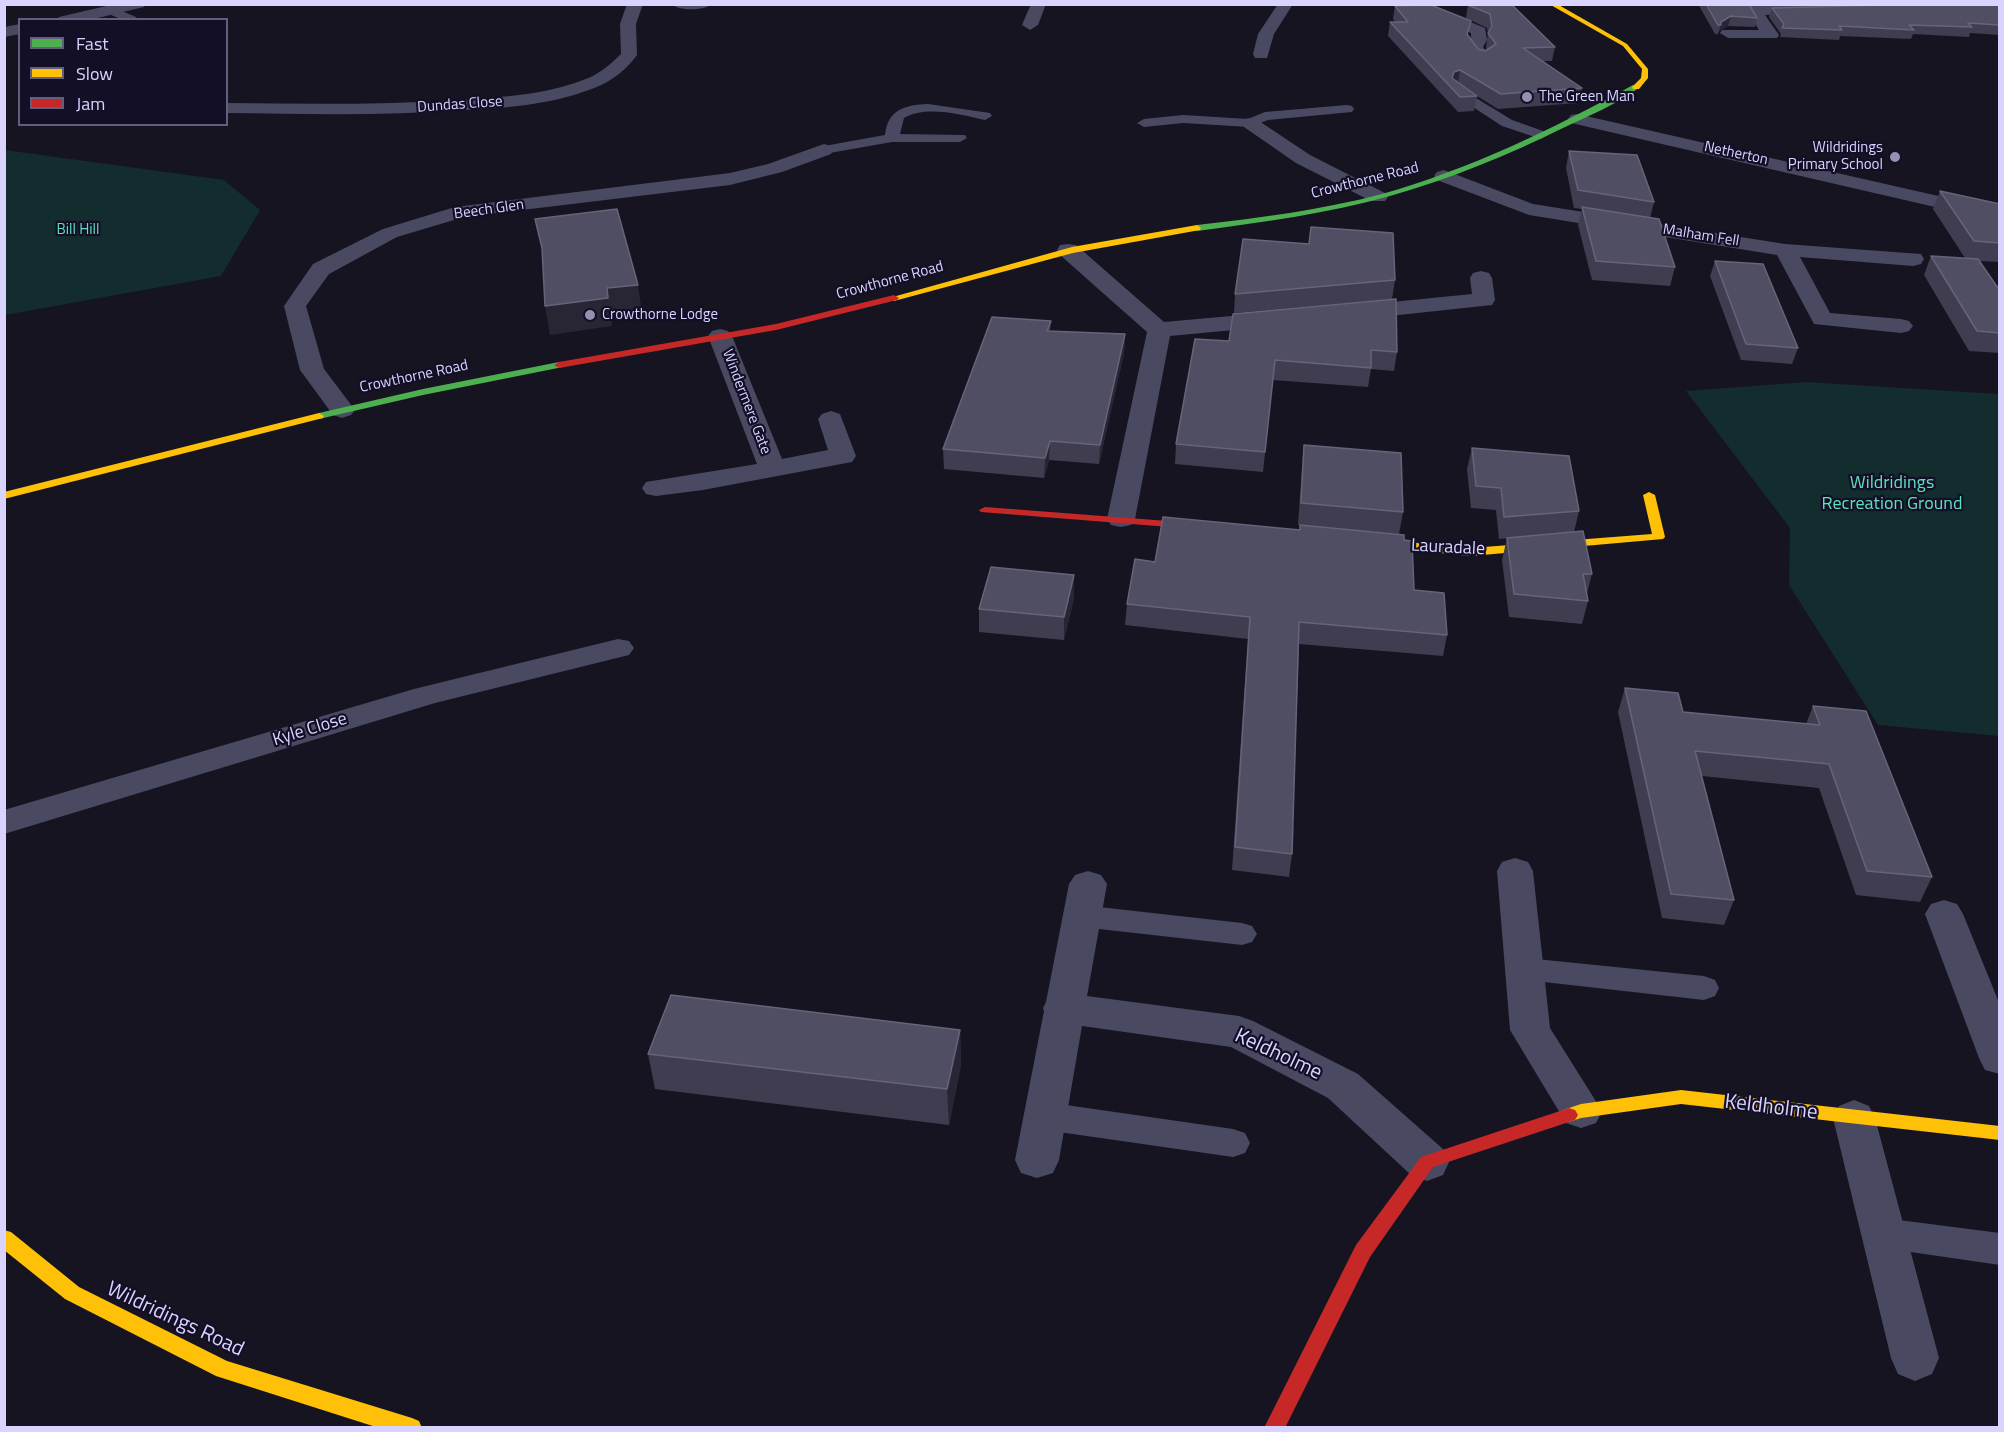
<!DOCTYPE html>
<html>
<head>
<meta charset="utf-8">
<style>
	body { margin:0 }
	#map { position:relative; width:2004px; height:1432px; overflow:hidden; background:#161421; font-family:"Titillium Web",sans-serif }
	canvas { display:block }
	.frame { position:absolute; inset:0; border:6px solid #d9d4ff; pointer-events:none }
	.legend { position:absolute; left:18px; top:18px; width:210px; height:108px; box-sizing:border-box; background:#130f26; border:2px solid #625e7d; margin:0; padding:8px 10px; list-style:none; font-size:18px; color:#d9d4ff }
	.legend li { display:flex; align-items:center; gap:12px; height:30px }
	.legend b { width:30px; border:2px solid #625e7d }
</style>
</head>
<body>
<div id="map">
<canvas width="2004" height="1432"></canvas>
<div class="frame"></div>
<ul class="legend">
<li><b style="height:8px;background:#4caf50"></b>Fast</li>
<li><b style="height:8px;background:#ffc107"></b>Slow</li>
<li><b style="height:8px;background:#c62828"></b>Jam</li>
</ul>
</div>
<script>
const ctx = document.querySelector('canvas').getContext('2d');
ctx.lineJoin = 'round';
function fillPath(path, color) { ctx.fillStyle = color; ctx.fill(path, 'evenodd'); }
function strokePath(path, color, width, dash) { ctx.strokeStyle = color; ctx.lineWidth = width; ctx.lineCap = dash ? 'butt' : 'round'; ctx.setLineDash(dash || []); ctx.stroke(path); }
function write(font, color, halo, rows, align = 'center') {
  ctx.font = font + ' "Titillium Web",sans-serif'; ctx.lineWidth = 4.5; ctx.setLineDash([]); ctx.textBaseline = 'middle'; ctx.strokeStyle = halo; ctx.fillStyle = color; for (const [text, x, y, turn = 0] of rows) {
    ctx.save(); ctx.translate(x, y); ctx.rotate((+turn || 0) * Math.PI / 180); ctx.textAlign = isNaN(turn) ? turn : align; if (halo) ctx.strokeText(text, 0, 0); ctx.fillText(text, 0, 0); ctx.restore();
  }
}
fillPath(new Path2D(`
	M5 150 224 180 260 210 221 276 5 315Z
	M1807 382 1999 394V736L1878 725 1789 585 1790 528 1686 391Z`), '#132c2d');
fillPath(new Path2D(`
	M110 6 136 17 138 20C125 20 114 19 104 10Z
	M1458 87 1512 120 1546 132 1548 135 1541 139 1502 126 1453 94 1451 91 1453 88Z
	M928 104 990 113 992 116 985 120C961 115 927 105 904 118L900 134 965 135 967 138 960 142H892L824 154 817 150 824 146 885 135C888 109 905 105 928 104Z
	M1347 105 1352 106 1354 109 1352 112 1268 120 1250 127 1183 123 1144 127 1137 123 1144 119 1183 115 1248 119 1265 112Z
	M1081 905 1242 923 1252 926 1257 934 1252 942 1242 945 1081 927 1071 924 1066 916 1071 908Z
	M1526 958 1704 976 1715 980 1719 988 1715 996 1704 1000 1526 980 1515 977 1511 969 1515 961Z
	M1045 1102 1233 1129 1245 1133 1250 1143 1245 1153 1233 1157 1045 1130 1033 1126 1028 1116 1033 1106Z
	M1883 1218 2000 1233V1265L1883 1248 1870 1244 1865 1233 1870 1222Z`), '#4a4962');
fillPath(new Path2D(`
	M115 4H146L144 7 89 20H57L59 17Z
	M627 4H643L636 24 637 55C628 68 613 80 599 86 557 104 509 108 464 110 385 116 306 114 226 113V103C305 104 383 105 461 100 502 97 544 95 583 80 598 75 610 65 621 54L620 24Z
	M671 4H712C704 11 679 11 671 4Z
	M1031 4H1046L1038 25 1030 30 1022 25Z
	M1278 4H1293L1274 34 1267 58H1255L1253 54 1258 34Z
	M1406 4H1426L1485 28 1487 40 1483 47 1491 58 1483 63 1477 62 1467 47 1471 40V33L1416 11Z
	M1731 4H1817L1824 9 1816 14 1765 15 1779 35 1777 38H1728L1720 33 1722 30H1759L1749 14Z
	M20 24V34L4 37V27Z
	M1577 114 2000 210V222L1571 123 1568 119 1571 115Z
	M1250 118 1256 119 1310 155 1385 193 1388 197 1385 201H1371L1296 163 1244 127 1241 123 1244 119Z
	M824 144 831 146 833 150 831 154 782 172 730 185 464 217 397 237 329 274 306 306 324 369 355 410 351 415 342 418 333 415 300 370 284 306 313 264 383 229 455 207 730 173 768 164Z
	M1444 170 1533 204 1785 244 1921 254 1924 259 1921 264 1913 266 1800 257 1830 313 1901 319 1909 321 1913 326 1909 331 1901 333 1814 324 1777 255 1529 215 1437 180 1434 176 1437 172Z
	M1068 244 1076 245 1164 322 1276 312 1284 314 1288 319 1284 324 1276 326 1170 336 1135 519 1131 525 1121 527 1111 525 1107 519 1147 332 1060 255 1057 250 1060 245Z
	M1481 271 1489 273 1492 278 1495 300 1492 305 1352 320 1344 318 1340 313 1344 308 1352 306 1472 294 1470 278 1473 273Z
	M720 329 728 331 732 336 782 459 828 450 818 419 822 414 831 411 840 414 856 456 852 462 703 490 656 496 646 494 642 488 646 482 757 464 708 336 712 331Z
	M618 639 629 641 634 648 629 655 435 703 4 834V810L414 689Z
	M1515 858 1528 862 1533 871 1550 1028 1602 1111 1596 1123 1581 1128 1566 1123 1510 1030 1497 871 1502 862Z
	M1088 871 1101 875 1107 884 1087 996 1239 1016 1253 1021 1358 1074 1443 1149 1449 1162 1443 1175 1427 1181 1411 1175 1328 1098 1231 1047 1082 1026 1059 1160 1053 1173 1037 1178 1021 1173 1015 1160 1044 1011 1043 1008 1046 1002 1069 884 1075 875Z
	M1944 900 1957 904 1963 914 2000 1005V1074L1985 1070 1979 1058 1925 914 1931 904Z
	M1854 1100 1869 1106 1875 1118 1939 1358 1932 1374 1915 1381 1898 1374 1891 1358 1833 1118 1839 1106Z`), '#4a4962');
fillPath(new Path2D(`
	M1633 85 1640 87C1618 104 1588 116 1563 128 1508 155 1450 179 1390 196 1327 214 1262 222 1197 231L1193 228 1197 225C1259 218 1321 210 1382 194 1470 169 1553 129 1633 85Z
	M559 362 564 365 563 367 423 395 319 419 314 416 319 413 423 389Z`), '#4caf50');
fillPath(new Path2D(`
	M1549 4H1557L1627 44 1648 69V78L1639 89H1633L1632 87 1641 78 1642 69 1623 46Z
	M1197 225 1201 228 1200 230 1073 253 894 301 889 298 1072 247Z
	M319 413 324 416 323 418 4 499V492Z
	M1649 492 1655 495 1665 537 1663 539 1471 556 1366 546 1360 542 1366 538 1471 548 1652 534 1643 495Z
	M1681 1090 2000 1126V1140L1681 1104 1581 1118 1569 1122 1563 1120 1560 1115 1563 1110 1581 1104Z
	M4 1230 11 1232 79 1287 227 1361 412 1418 419 1421 422 1428H379L216 1376 65 1299 4 1250Z`), '#ffc107');
fillPath(new Path2D(`
	M894 295 899 298 897 300 776 330 559 368 554 365 559 362 776 324Z
	M985 507 1207 524 1213 527 1207 530 981 512 979 510Z
	M1569 1108 1575 1110 1578 1115 1575 1120 1433 1167 1370 1257 1285 1428H1264L1356 1245 1421 1157Z`), '#c62828');
fillPath(new Path2D(`
	M1511 4 1555 47 1552 61H1543L1582 88 1578 103 1498 109 1477 96 1474 111 1458 112 1388 36 1390 22H1395L1393 19 1395 6 1468 36 1478 49 1485 51 1487 50 1486 47 1488 33 1487 28 1466 18 1468 5Z
	M1698 4H1747L1757 18 1755 27 1728 26 1719 31 1718 34H1715Z
	M2000 4V35L1970 33 1969 37 1913 34 1911 39 1840 36 1839 40 1780 37 1781 34 1769 17 1772 8Z
	M1569 151 1654 202 1650 218 1675 267 1670 286 1592 280 1578 225 1582 209 1574 208 1566 168Z
	M1940 191 2000 204V262L1979 261 2000 291V353L1969 351 1924 275 1931 256 1965 258 1933 209Z
	M1311 227 1395 280 1392 299 1234 313 1235 294 1309 244Z
	M1715 261 1798 348 1792 364 1741 360 1710 276Z
	M1051 321 1050 331 1125 334 1124 353 1099 464 1049 460 1044 478 944 469 943 449Z
	M1195 339 1397 352 1394 371 1371 369 1368 387 1273 380 1263 472 1175 464 1176 444Z
	M1304 445 1403 512 1399 534 1298 525 1302 467Z
	M1472 448 1579 511 1574 532 1592 574 1587 593 1588 601 1582 624 1509 617 1502 560 1507 538 1520 537 1499 539 1496 510 1471 508 1467 469Z
	M1404 540 1414 590 1447 635 1443 656 1299 644 1292 854 1289 877 1232 870 1248 639 1125 625 1127 604 1155 562Z
	M1074 575V598L1064 640 979 632V609Z
	M1625 688 1683 712 1806 724 1813 706 1932 877 1920 902 1856 895 1819 788 1702 776 1734 900 1724 925 1662 918 1618 712Z
	M960 1030 961 1065 949 1125 655 1089 648 1054Z`), '#403d50');
fillPath(new Path2D(`
	M1731 16 1728 26 1719 31 1721 22Z
	M1460 70 1458 85 1452 78 1454 72Z
	M638 285 642 313 612 317V326L550 335 545 306 607 288Z
	M1125 334 1124 353 1099 464 1100 445Z
	M1050 441 1049 460 1044 478 1045 458Z
	M1074 575V598L1064 640V617Z
	M960 1030 961 1065 949 1125 947 1089Z`), '#282635');
const building = new Path2D(`
	M1511 4 1555 47 1523 48 1582 88 1501 94 1460 70 1454 72 1452 78 1477 96 1460 97 1390 22H1408L1395 6 1431 5 1471 21 1467 34 1478 49 1485 51 1496 44 1488 33 1492 26 1490 14 1468 5Z
	M1706 4H1747L1750 6 1757 18 1731 16 1721 22V25H1718Z
	M1927 4H2000V25L1968 23 1972 27 1909 25 1914 30 1839 26 1842 30 1782 28 1784 24 1772 8Z
	M1569 151 1637 155 1654 202 1578 190Z
	M1940 191 2000 204V243L1974 241Z
	M1582 207 1659 219 1675 267 1596 261Z
	M617 209 638 285 607 288 608 298 545 306 542 248 535 219Z
	M1311 227 1393 233 1395 280 1235 294 1243 239 1309 244Z
	M1931 256 1978 259 2000 291V333L1977 331Z
	M1715 261 1763 264 1798 348 1746 344Z
	M1396 299 1397 352 1371 350V368L1275 360 1265 452 1176 444 1195 339 1229 341 1233 314Z
	M992 317 1051 321 1047 331 1125 334 1100 445 1050 441 1045 458 943 449Z
	M1304 445 1401 453 1403 512 1301 503Z
	M1472 448 1569 456 1579 511 1504 517 1501 488 1476 486Z
	M1163 517 1300 530V525L1404 535V540L1412 541 1414 590 1444 593 1447 635 1299 622 1292 854 1235 847 1250 617 1127 604 1135 559 1155 562Z
	M1583 531 1592 574H1583L1588 601 1514 594 1507 538Z
	M991 567 1074 575 1064 617 979 609Z
	M1625 688 1678 693 1683 712 1820 725 1813 706 1866 711 1932 877 1867 871 1829 764 1695 751 1734 900 1671 894Z
	M671 995 960 1030 947 1089 648 1054Z`);
fillPath(building, '#504e63');
strokePath(building, '#66637b', 1.5);
for (const [x, y, r, color] of [
	[1527,97,6,"#9591b1"],
	[1895,157,6,"#9591b1"],
	[590,315,6,"#9591b1"]
]) { const dot = new Path2D(); dot.arc(x, y, r, 0, 2 * Math.PI); ctx.fillStyle = color; ctx.fill(dot); strokePath(dot, '#130f26', 2); }
write('15px', '#d9d4ff', '#130f26', [
	["The Green Man",1539,97],
	["Wildridings",1883,148,"right"],
	["Primary School",1883,165,"right"],
	["Crowthorne Lodge",602,315]
], 'left');
write('15px', '#d9d4ff', '#130f26', [
	["Dundas Close",460,105,-4],
	["Netherton",1736,154,12],
	["Crowthorne Road",1365,181,-14],
	["Beech Glen",489,210,-8],
	["Malham Fell",1701,236,9],
	["Crowthorne Road",890,281,-15],
	["Crowthorne Road",414,377,-12],
	["Windermere Gate",746,402,69]
]);
write('15px', '#5fe0c0', '#130f26', [
	["Bill Hill",78,230]
]);
write('18px', '#5fe0c0', '#130f26', [
	["Wildridings",1892,484],
	["Recreation Ground",1892,505]
]);
write('18px', '#d9d4ff', '#130f26', [
	["Lauradale",1448,548,3],
	["Kyle Close",310,730,-17]
]);
write('21px', '#d9d4ff', '#130f26', [
	["Keldholme",1278,1055,25],
	["Keldholme",1771,1108,7],
	["Wildridings Road",175,1320,25]
]);
</script>
</body>
</html>
